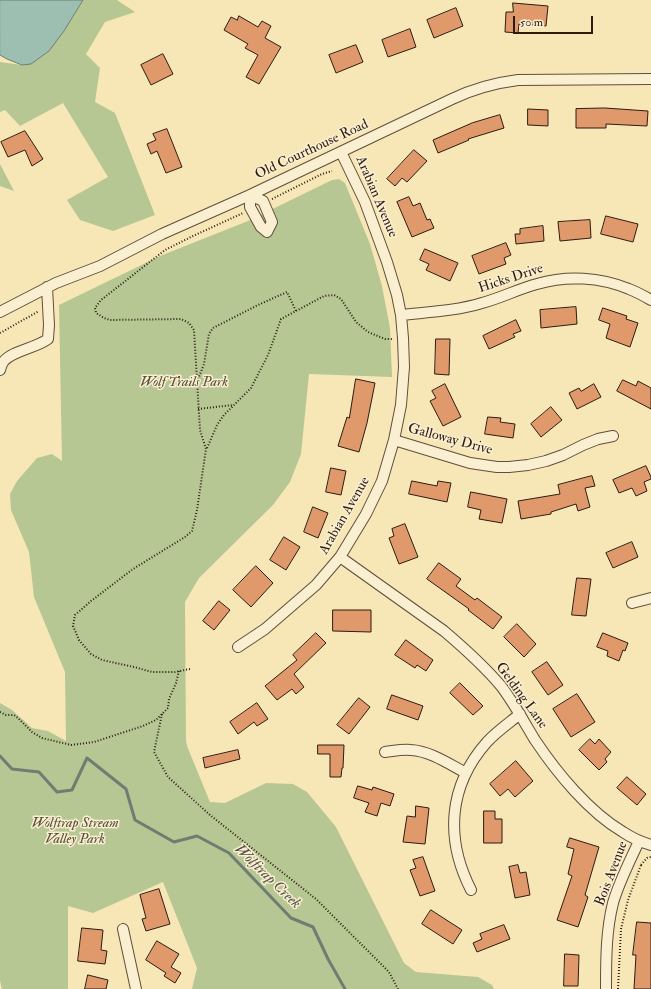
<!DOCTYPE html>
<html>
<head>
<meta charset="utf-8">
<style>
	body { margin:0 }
	#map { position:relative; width:651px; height:989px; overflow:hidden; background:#f7e7b7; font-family:"IM FELL Double Pica",serif }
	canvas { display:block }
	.scale { position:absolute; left:513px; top:16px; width:80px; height:18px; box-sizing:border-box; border:2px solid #2d1b13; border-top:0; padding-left:5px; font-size:12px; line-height:14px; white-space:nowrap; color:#2d1b13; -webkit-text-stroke:3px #faefd0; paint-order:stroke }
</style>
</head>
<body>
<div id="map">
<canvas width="651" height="989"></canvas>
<div class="scale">50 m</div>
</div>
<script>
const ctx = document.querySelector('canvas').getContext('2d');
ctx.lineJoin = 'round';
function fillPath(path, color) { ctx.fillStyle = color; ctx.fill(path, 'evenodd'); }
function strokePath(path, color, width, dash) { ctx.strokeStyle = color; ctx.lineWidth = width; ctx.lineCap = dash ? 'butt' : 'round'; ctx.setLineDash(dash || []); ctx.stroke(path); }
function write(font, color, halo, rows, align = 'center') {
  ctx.font = font + ' "IM FELL Double Pica",serif'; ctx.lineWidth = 3; ctx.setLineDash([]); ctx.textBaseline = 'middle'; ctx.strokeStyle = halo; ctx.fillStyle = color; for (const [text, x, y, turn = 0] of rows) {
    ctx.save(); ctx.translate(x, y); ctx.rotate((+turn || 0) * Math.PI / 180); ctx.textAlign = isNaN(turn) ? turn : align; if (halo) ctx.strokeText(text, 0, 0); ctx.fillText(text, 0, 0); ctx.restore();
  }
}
fillPath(new Path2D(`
	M83 0H117L135 12 105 22 86 54 100 68 95 102 115 113 155 215 113 231 80 220 67 200 108 177 63 103 20 126 5 110 0 112V62L22 65 31 64 64 31Z
	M0 164 14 191 0 186Z
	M339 179 345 183 370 244 382 286 390 328 392 377 309 374 301 454 290 482 273 505 199 578 185 602 186 740 187 746 210 802 225 803 266 783 293 784 307 792 336 827 404 963 416 972 478 977 492 985 494 989H192L197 968 163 882 93 913 68 906V989H2L0 981V703L12 710 32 728 48 731 66 741 65 672 34 597 29 552 11 510 10 494 17 481 37 458 52 454 62 461 59 305 160 256 248 221 332 180Z`), '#b6c793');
const water = new Path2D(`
	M0 0H83L64 31 49 51 31 64 22 65 7 59 0 55Z`);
fillPath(water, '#9dbfb2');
strokePath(water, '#707d72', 1);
strokePath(new Path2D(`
	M0 756 12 769 39 772 57 792 72 790 87 758 126 789 135 820 174 842 197 836 229 853 291 918 313 927 328 959 345 989`), '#707d72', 3);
const building = new Path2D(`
	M513 3 548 6 546 26 519 24 518 33 505 32 506 12H513Z
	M456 8 463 26 434 38 427 20Z
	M239 16 258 27 262 21 271 26 265 38 281 47 259 84 246 77 258 55 245 48 248 44 224 30 231 17 237 20Z
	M410 29 416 47 388 57 382 40Z
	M356 45 363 62 336 73 329 55Z
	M163 54 173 74 151 85 141 65Z
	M605 108 648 111 647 126 606 124V128H576V109Z
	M528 109 548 110V126L528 125Z
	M500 115 504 128 468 139 469 140 438 153 433 140 472 123Z
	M167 129 182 167 166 173 157 151 151 154 147 144 156 140 153 134Z
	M25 131 43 159 32 166 25 150 8 157 1 142Z
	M414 150 427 161 407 182 402 178 395 186 387 179Z
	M409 197 413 206 420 203 427 220 430 219 434 228 412 237 397 202Z
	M606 216 638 224 633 242 601 234Z
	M590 220 591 238 560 241 558 222Z
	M543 226 544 241 516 244 515 234H520V229Z
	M506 243 511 255 504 258 506 264 479 274 472 256Z
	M425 249 458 263 450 281 426 270 429 264 420 260Z
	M576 307 577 324 541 328 540 310Z
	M603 308 627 316 626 319 638 323 630 347 606 338 610 324 599 320Z
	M516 320 521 331 513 334 515 337 489 349 483 336Z
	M436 339H450L449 375 435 374Z
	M356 379 375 383 367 423 359 452 338 446 347 417 349 418Z
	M623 380 636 386 638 381 651 388V409L617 391Z
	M445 384 461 417 443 426 430 401 436 398 432 391Z
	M594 384 601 397 577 409 569 393 579 388 581 391Z
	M551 407 562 420 541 437 531 424Z
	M488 417 501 418 500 422 515 424 513 438 485 434Z
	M646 466 651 477V479L644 482 647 491 636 496 632 488 619 493 613 480Z
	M331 468 346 471 341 495 326 492Z
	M592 476 595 486 585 488 590 507 578 511 576 504 551 512V514L521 519 518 501 560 494 558 485Z
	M412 481 437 486 438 481 451 483 447 502 409 494Z
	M471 492 507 499 502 523 479 519 481 510 468 507Z
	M313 507 328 513 318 538 304 532Z
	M405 524 418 557 399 564 389 538 394 536 392 529Z
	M284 537 300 547 286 570 270 560Z
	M632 542 638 557 613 568 606 553Z
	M439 563 461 579 456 586 475 600 477 598 502 617 493 629 468 610 469 609 427 579Z
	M256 566 273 583 251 607 233 590Z
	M577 578 591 579 586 616 572 615Z
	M219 601 230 610 214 630 203 621Z
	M333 610H371V632L333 631Z
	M517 624 536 644 524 657 504 637Z
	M316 633 326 643 294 674 304 687 296 694 292 689 277 700 265 686 297 660 293 655Z
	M603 633 628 643 625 651 623 650 619 661 607 656 608 651 597 647Z
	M406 640 433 660 426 671 417 665 415 668 395 655Z
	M547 662 563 685 548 695 532 672Z
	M460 683 483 706 473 715 450 693Z
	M577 694 595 722 571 737 553 709Z
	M392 695 423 706 418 720 387 709Z
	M359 698 370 707 349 734 337 725Z
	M257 703 268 719 257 726 254 722 238 734 230 722Z
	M590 739 595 744 599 739 611 752 605 759 607 762 599 770 579 750Z
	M318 745H344L343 768H342L341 777H330V754H318Z
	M238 750 240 759 205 768 203 758Z
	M516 761 533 781 515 797 508 789 500 796 490 784Z
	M627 777 646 794 637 805 617 788Z
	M358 786 372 790 373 787 394 794 390 806 381 803 377 816 365 812 369 803 354 798Z
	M416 806 429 808 425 844 403 842 407 816 415 817Z
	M484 811H495V819H502V843H484Z
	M570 838 599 847 585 895 588 897 578 927 557 920 572 876 568 874 574 849 567 847Z
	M423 857 435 891 420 896 410 870 416 868 413 860Z
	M518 865 520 873 526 872 530 895 515 898 509 867Z
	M159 889 170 924 146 931 142 919 146 918 140 895Z
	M431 910 462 930 453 944 422 924Z
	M637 922 651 923V989H634L636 955H633Z
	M504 925 510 939 477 952 473 943 482 939 480 934Z
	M82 928 103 930 101 950 107 951 105 964 78 961Z
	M157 941 179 954 171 967 181 973 175 983 164 976 166 973 146 960Z
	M565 954 579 955 578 986H564Z
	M88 975 108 980 106 989H85Z`);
fillPath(building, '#df996b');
strokePath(building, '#2d1b13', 1);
const minor = new Path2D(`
	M250 195 263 201 272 222 267 232 261 227 250 207Z
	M0 312 56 283 100 266 162 234 250 195 452 99C473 89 494 83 518 80L651 79
	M401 315C428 312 456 311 482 303 501 298 518 289 537 284 567 275 600 277 629 289 637 292 644 296 651 300
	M0 370C1 367 2 363 4 361 12 351 36 348 48 339L49 325 47 287
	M394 440 470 463 497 467H509L528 465 546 461 563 455 583 445 598 439 613 436
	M340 557 444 631C464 648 484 666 501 686 514 703 524 722 535 740 557 773 589 812 623 832 632 838 641 842 651 845
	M632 603 651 598
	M238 647 265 629 316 585 340 557 366 514 382 481 394 440 401 405 404 367 403 338 401 315 397 295 387 262 365 202 341 152
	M385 752C394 751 402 749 411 750 430 751 449 764 466 773
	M471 890C445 839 448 786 487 742 497 731 509 723 520 714
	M123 929 136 989
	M606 989C606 960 606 931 613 903 619 882 630 861 639 841`);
strokePath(minor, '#604e3c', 12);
strokePath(new Path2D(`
	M272 199 322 174 332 171
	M0 333 39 311
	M197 382 204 364 209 334 213 328 258 305 287 292 296 311
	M198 409 233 405
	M207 448 217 425 224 415 251 388 268 355 281 319 324 296 334 295 341 299 356 322 368 332 385 339H393
	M190 669 175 672H152L134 667 102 660 91 654 79 640 73 626 75 615 91 601 133 569 185 537 192 531 197 510 206 449 200 430 194 330 189 323 181 319 110 320 104 318 96 313 95 308 101 300 165 250 195 235 243 213
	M0 712 6 715H14L18 718 32 732 42 738 71 745 94 742 143 726 156 720 168 708 169 699 176 683 179 671
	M162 714 154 752 168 777 210 815 316 899 389 972 398 989
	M641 865 647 858 651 857
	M618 989 621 929 628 900 641 865`), '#2d1b13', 2, [1, 2]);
strokePath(minor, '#faefd0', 10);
write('14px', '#2d1b13', '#faefd0', [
	["Old Courthouse Road",312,150,-25],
	["Arabian Avenue",376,197,67],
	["Hicks Drive",511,279,-18],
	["Galloway Drive",450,440,15],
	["Arabian Avenue",345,516,-60],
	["Gelding Lane",521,696,54],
	["Bois Avenue",612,874,-69]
]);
write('italic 14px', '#564f39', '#faefd0', [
	["Wolf Trails Park",184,383],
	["Wolftrap Stream",75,824],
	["Valley Park",75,840]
]);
write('italic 15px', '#54544b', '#faefd0', [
	["Wolftrap Creek",267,877,44]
]);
</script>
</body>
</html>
